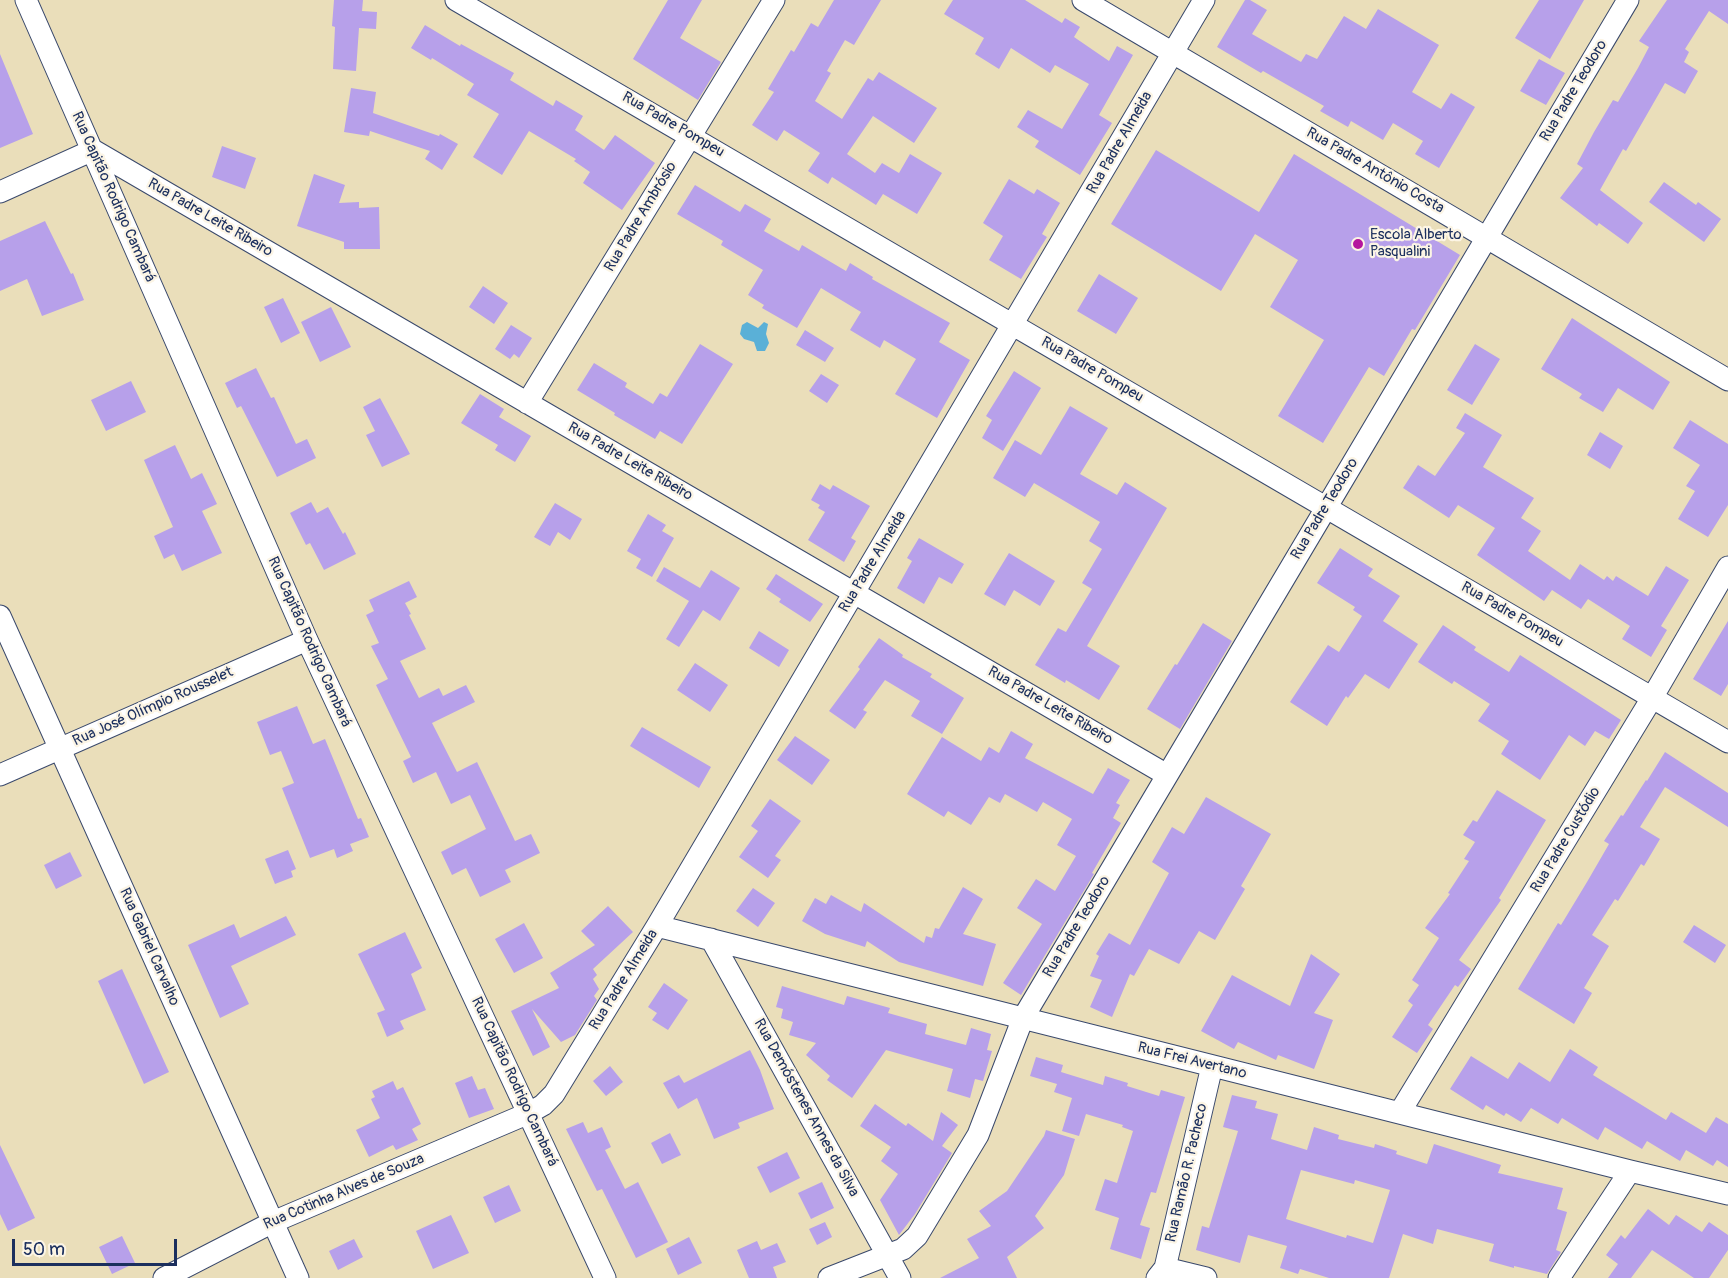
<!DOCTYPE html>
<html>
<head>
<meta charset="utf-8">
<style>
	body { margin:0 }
	#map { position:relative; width:1728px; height:1278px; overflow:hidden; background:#eadeba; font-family:Pangolin,sans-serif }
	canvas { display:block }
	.scale { position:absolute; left:12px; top:1239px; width:165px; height:27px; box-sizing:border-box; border:3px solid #1b2f5e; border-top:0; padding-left:8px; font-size:18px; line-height:21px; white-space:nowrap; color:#1b2f5e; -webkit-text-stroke:4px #fcf5e5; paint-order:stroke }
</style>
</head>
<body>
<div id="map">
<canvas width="1728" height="1278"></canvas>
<div class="scale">50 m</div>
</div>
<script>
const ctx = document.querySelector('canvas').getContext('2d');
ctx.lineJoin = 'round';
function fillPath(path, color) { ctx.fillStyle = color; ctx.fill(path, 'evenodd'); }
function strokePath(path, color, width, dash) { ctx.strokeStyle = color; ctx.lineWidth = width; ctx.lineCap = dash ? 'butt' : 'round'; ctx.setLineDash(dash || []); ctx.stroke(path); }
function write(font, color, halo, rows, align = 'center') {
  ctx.font = font + ' Pangolin,sans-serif'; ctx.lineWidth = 4.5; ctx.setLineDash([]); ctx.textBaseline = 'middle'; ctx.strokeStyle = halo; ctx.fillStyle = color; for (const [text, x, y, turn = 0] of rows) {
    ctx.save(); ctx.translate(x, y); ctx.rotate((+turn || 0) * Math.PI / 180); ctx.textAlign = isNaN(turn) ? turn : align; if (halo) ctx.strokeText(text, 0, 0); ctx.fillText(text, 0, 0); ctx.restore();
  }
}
fillPath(new Path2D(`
	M747 322 758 328 764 322 768 324 766 334 769 343 765 351H757L754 342 744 339 740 334 742 325Z`), '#5ab0d7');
fillPath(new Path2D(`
	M334 0H363L362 11 377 12 376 29 359 28 356 71 333 69 335 27 332 26Z
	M668 0H702L680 38 721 62 698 100 633 59Z
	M834 0H881L854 45 845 40 827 71 831 73 815 101 842 119 868 78 873 81 879 72 937 108 914 143 873 116 847 154 875 173 882 163 899 173 910 154 942 173 917 214 883 194 876 205 832 177 828 184 808 171 820 153 784 130 777 141 752 125 774 92 768 89 791 50 794 52 811 23 818 27Z
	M953 0H1025L1062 23 1065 18 1080 27 1074 37 1109 61 1117 46 1133 55 1099 115 1112 123 1080 175 1035 147 1039 141 1017 127 1028 110 1062 129 1089 84 1055 65 1050 73 1011 48 999 69 975 54 984 38 944 14Z
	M1245 0H1250L1267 10 1252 34 1301 62 1306 54 1317 59 1344 16 1366 29 1378 9 1439 45 1412 92 1441 109 1451 93 1475 107 1439 168 1415 154 1423 141 1393 123 1383 140 1351 121 1348 127 1320 111 1324 106 1263 71 1261 73 1217 47Z
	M1539 0H1584L1550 59 1515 38Z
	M1667 0H1728V24L1709 11 1685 49 1689 52 1684 62 1698 71 1685 94 1665 83 1626 151 1623 149 1600 190 1643 223 1628 244 1599 223 1597 226 1560 198 1583 168 1577 164 1594 132 1613 100 1618 102 1638 68 1649 47 1639 41Z
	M425 25 460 46 461 44 514 73 510 80 553 106 556 100 583 116 575 130 604 150 615 135 655 163 622 210 583 183 590 172 574 161 576 159 529 131 502 175 473 157 499 114 467 95 474 84 432 58 431 60 411 48Z
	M0 54 33 134 0 148Z
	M1539 59 1565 73 1546 105 1520 91Z
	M351 88 376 92 373 113 439 136 440 134 458 144 442 170 425 159 430 151 370 131 369 136 344 132Z
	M222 146 256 158 245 189 212 177Z
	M1156 150 1259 212 1294 154 1460 255 1415 330 1412 329 1384 376 1369 367 1323 443 1278 416 1324 340 1270 307 1298 260 1255 234 1221 291 1111 224Z
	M314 174 345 185 339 203 359 202V208L379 207 380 249H344V242L297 226Z
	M1009 179 1034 194 1037 189 1060 203 1042 234 1047 237 1021 279 989 260 1003 236 983 223Z
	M1664 182 1696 205 1698 202 1721 219 1704 242 1649 202Z
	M695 185 740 212 745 204 771 219 764 231 799 251 802 245 846 271 850 263 873 277 872 279 950 323 939 342 970 360 937 418 895 394 916 359 884 340 880 348 850 330 861 312 821 288 797 328 762 308 764 305 748 295 763 270 721 245 723 241 677 214Z
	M45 221 71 274 73 273 84 300 42 316 27 279 0 291V241Z
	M1099 274 1138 298 1116 334 1077 311Z
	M483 286 508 303 494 324 469 307Z
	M283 298 300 333 281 343 264 307Z
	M331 307 351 347 320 362 301 322Z
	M1572 318 1670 382 1653 410 1618 388 1603 412 1579 398 1582 394 1541 369Z
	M511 325 532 338 519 358 514 354 510 359 495 349Z
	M805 330 834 348 825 362 796 345Z
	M700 344 733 364 682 444 660 431 655 439 614 415 615 413 577 390 594 363 627 383 625 387 653 404 660 393 667 397Z
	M1475 344 1500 359 1472 405 1447 390Z
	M256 368 271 398 274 397 296 444 307 439 316 458 277 477 241 406 237 408 225 383Z
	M1014 371 1041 388 1003 451 982 438 992 420 986 416Z
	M821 374 839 385 827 403 809 391Z
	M131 381 146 412 106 431 91 400Z
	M480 394 504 409 499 417 531 436 515 462 495 450 498 445 461 423Z
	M380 398 410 454 382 467 366 435 375 431 363 407Z
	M1070 406 1108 428 1080 474 1117 495 1125 482 1167 508 1087 646 1120 666 1099 700 1066 680 1065 683 1035 665 1058 628 1066 632 1092 589 1082 583 1102 549 1089 541 1100 522 1034 483 1025 497 993 478 1015 440 1041 455Z
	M1465 413 1502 435 1483 467 1534 498 1521 518 1541 531 1528 551 1570 580 1580 564 1604 580 1607 576 1613 581 1616 576 1648 596 1666 566 1689 580 1661 626 1667 630 1651 657 1622 639 1630 626 1588 599 1581 609 1552 590 1544 601 1477 555 1495 528 1458 505 1449 518 1403 488 1418 465 1435 476 1465 433 1456 428Z
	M1690 420 1728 444V505L1708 537 1678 519 1695 491 1686 486 1700 465 1673 448Z
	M1600 432 1623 446 1610 469 1587 455Z
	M175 445 191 479 202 473 217 504 202 511 222 553 182 571 174 554 164 559 154 536 173 527 144 460Z
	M820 484 830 490 833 485 870 506 851 538 856 541 844 562 808 540 825 512 818 508 820 505 811 500Z
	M311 502 317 513 328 507 343 534 345 532 356 554 324 570 310 543 306 545 290 513Z
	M555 503 582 519 570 540 558 532 550 546 534 537Z
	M648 514 666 525 662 531 674 538 652 577 636 568 641 559 627 551Z
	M919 538 964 564 952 584 939 577 924 604 897 588 912 561 907 558Z
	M1340 548 1373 569 1368 576 1400 596 1383 621 1418 644 1389 689 1365 674 1348 698 1346 696 1327 726 1290 702 1328 645 1339 652 1362 616 1353 610 1355 607 1317 583Z
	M1009 553 1055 581 1040 606 1014 590 1005 606 984 594Z
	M664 567 700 588 711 570 740 588 720 621 703 610 679 647 666 639 689 601 656 581Z
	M776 574 823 604 810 622 779 602 781 599 766 589Z
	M409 581 417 597 405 603 411 614 409 615 426 649 400 661 419 698 439 688 443 696 466 685 475 702 432 723 457 772 477 762 515 841 531 834 540 853 505 870 511 882 480 897 466 868 452 875 441 852 486 829 470 795 451 804 436 772 413 783 403 761 411 757 376 685 388 679 371 646 379 643 366 615 374 611 369 600Z
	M1728 621V684L1721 696 1693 679Z
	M1203 623 1232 641 1180 729 1147 709 1175 664 1177 665Z
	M1443 625 1476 647 1474 650 1509 672 1520 655 1621 720 1609 739 1595 731 1585 746 1569 735 1540 780 1501 754 1509 741 1478 721 1490 704 1454 681 1452 684 1418 662Z
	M759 631 789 650 779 667 749 648Z
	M879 638 903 655 902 657 932 674 930 677 964 698 942 734 911 716 920 701 885 680 863 710 867 712 855 729 829 711 860 669 858 667Z
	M695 663 728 685 710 712 677 690Z
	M297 706 313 744 325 739 358 819 361 818 369 837 350 844 353 851 337 858 334 849 310 858 282 788 294 783 281 751 270 755 257 722Z
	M642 727 711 767 699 788 630 746Z
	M1011 731 1033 744 1025 758 1093 794 1108 768 1130 780 1116 803 1120 805 1113 818 1121 823 1092 873 1094 874 1021 995 1003 983 1042 924 1017 908 1036 879 1055 891 1076 856 1057 845 1072 819 1043 802 1037 812 1005 794 1000 803 989 797 971 825 948 811 944 817 907 794 942 737 981 761 989 747 999 753Z
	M795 736 830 760 812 785 777 760Z
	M1665 752 1728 793V827L1665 787 1640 827 1660 839 1644 866 1641 864 1618 901 1615 899 1592 935 1609 946 1584 988 1592 993 1574 1024 1518 989 1558 923 1561 925 1587 882 1609 844 1604 841 1621 815 1623 816 1646 780 1647 781Z
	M1497 790 1546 820 1499 898 1501 900 1459 960 1471 969 1458 987 1455 985 1428 1025 1433 1029 1417 1053 1392 1037 1413 1005 1408 1001 1419 985 1412 980 1439 938 1425 928 1450 894 1448 893 1469 861 1464 859 1475 842 1463 835 1473 820 1477 822Z
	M1206 797 1271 834 1241 886 1245 889 1215 940 1199 931 1179 964 1149 949 1134 976 1130 974 1112 1017 1090 1007 1102 980 1090 976 1099 956 1096 954 1109 933 1130 945 1169 873 1152 862 1172 827 1184 834Z
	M770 799 801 821 775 856 781 860 768 878 739 857 758 831 751 826Z
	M288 850 296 869 291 871 293 877 275 884 265 859Z
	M70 852 82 876 56 889 44 865Z
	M963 887 983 899 963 934 996 944 983 986 899 962 867 941 865 947 825 934 802 921 815 898 826 904 831 895 861 912 864 903 924 943 926 936 932 938 935 928 939 929Z
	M753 888 775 903 758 927 736 911Z
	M608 906 633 932 593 969 597 975 593 979 599 989 594 996 597 1000 575 1035 561 1042 532 1009 550 1047 533 1056 511 1011 559 988 550 973 595 945 581 931Z
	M286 916 296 935 231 966 249 1004 220 1018 188 945 234 924 240 938Z
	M524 923 543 958 514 973 495 939Z
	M1694 925 1726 945 1715 963 1683 942Z
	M405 932 422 968 411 974 426 1010 400 1021 404 1029 387 1037 377 1013 385 1010 358 954Z
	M1311 954 1340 974 1314 1013 1333 1020 1314 1069 1278 1055 1276 1060 1238 1042 1234 1049 1201 1031 1232 975 1290 1006Z
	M122 969 169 1072 144 1084 98 981Z
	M664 983 688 1000 668 1030 652 1020 657 1013 648 1007Z
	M782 986 844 1005 847 996 890 1008 888 1013 927 1024 925 1034 966 1045 971 1028 991 1034 987 1050 992 1051 983 1081 975 1079 970 1098 947 1091 953 1069 886 1050 852 1098 827 1080 830 1076 806 1055 816 1043 789 1035 793 1022 781 1018 783 1009 776 1007Z
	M1570 1049 1598 1067 1593 1075 1666 1120 1671 1112 1706 1133 1716 1117 1728 1124V1167L1717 1160 1713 1166 1686 1150 1680 1161 1647 1141 1642 1149 1605 1127 1598 1140 1562 1118 1558 1124 1531 1108 1521 1122 1506 1113 1504 1116 1486 1105 1483 1110 1450 1089 1471 1056 1508 1079 1519 1062 1550 1082Z
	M750 1050 760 1070 774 1109 738 1123 740 1128 714 1139 697 1098 678 1109 663 1083 679 1075 684 1083Z
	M1036 1057 1063 1065 1061 1072 1103 1085 1105 1076 1128 1083 1127 1086 1159 1096 1161 1090 1185 1097 1156 1193 1151 1192 1140 1225 1150 1228 1141 1259 1110 1249 1119 1218 1095 1210 1105 1179 1117 1183 1133 1131 1122 1127 1123 1125 1086 1114 1079 1136 1062 1131 1072 1098 1054 1092 1057 1084 1030 1076Z
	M610 1066 623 1082 606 1096 593 1081Z
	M472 1076 478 1090 485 1088 494 1109 469 1118 455 1083Z
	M393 1081 397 1090 403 1087 421 1124 412 1129 418 1140 396 1150 393 1145 369 1157 356 1130 380 1118 371 1099 375 1097 372 1091Z
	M1232 1095 1257 1101 1255 1108 1278 1114 1271 1139 1307 1150 1314 1127 1339 1135 1338 1139 1374 1148 1375 1144 1397 1151 1396 1154 1427 1164 1434 1144 1501 1165 1498 1173 1563 1188 1557 1209 1567 1212 1556 1250 1561 1252 1547 1274 1514 1266V1268L1489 1261 1494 1244 1437 1229 1433 1244 1403 1234 1389 1278H1329L1300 1269 1298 1274 1280 1268 1287 1246 1248 1235 1240 1263 1196 1250 1202 1226 1209 1228 1238 1131 1223 1127ZM1301 1170 1354 1184 1355 1180 1390 1190 1373 1243 1347 1235 1346 1238 1286 1219Z
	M875 1104 906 1126 908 1123 933 1141 941 1112 958 1125 942 1146 952 1153 915 1214 899 1235 880 1200 898 1174 881 1161 891 1147 860 1126Z
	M583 1122 588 1133 602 1127 611 1147 605 1150 625 1189 638 1182 668 1242 636 1258 602 1189 597 1191 566 1129Z
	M1046 1130 1075 1139 1064 1175 1035 1216 1044 1228 1007 1257 1017 1278H940L979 1258 967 1239 991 1226 979 1211 1007 1191 1044 1136Z
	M670 1133 681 1155 662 1164 651 1143Z
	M0 1145 35 1218 8 1231 0 1214Z
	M787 1152 800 1178 770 1193 757 1167Z
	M822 1182 834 1208 811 1219 798 1193Z
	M509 1185 521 1211 495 1223 483 1197Z
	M1648 1209 1669 1225 1676 1215 1702 1232 1709 1222 1728 1235V1250L1709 1278H1694L1652 1250 1631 1278H1608L1618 1264 1606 1255 1621 1235 1625 1239Z
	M451 1215 469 1253 433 1269 416 1231Z
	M825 1222 832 1237 817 1245 809 1229Z
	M122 1236 135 1263 112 1274 99 1247Z
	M689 1237 702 1263 678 1275 666 1249Z
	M354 1239 363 1257 338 1270 329 1251Z
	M757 1241 761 1250 777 1243 786 1262 773 1267 777 1278H749L737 1250Z`), '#b7a0ea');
const minor = new Path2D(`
	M26 0 307 640 605 1278
	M456 0 1728 742
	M1083 0 1728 380
	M0 192 93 150 1167 775
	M527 403 774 0
	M0 616 298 1278
	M0 775 307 640
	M657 926 1630 1171 1728 1194
	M711 939 900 1278
	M1400 1112 1652 698 1728 567
	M1165 1268 1206 1278
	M164 1278 273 1222 529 1113 543 1105 554 1094 657 926 1204 0
	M829 1278 903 1249 917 1236 978 1135 1023 1018 1628 0
	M1157 1278 1165 1268 1212 1066
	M1559 1278 1630 1171`);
strokePath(minor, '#3a496c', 23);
strokePath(minor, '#fff', 21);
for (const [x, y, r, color] of [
	[1358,244,6,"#b5179e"]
]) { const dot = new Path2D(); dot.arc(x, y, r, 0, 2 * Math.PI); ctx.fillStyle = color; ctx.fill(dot); strokePath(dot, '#fcf5e5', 2); }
write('15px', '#1b2f5e', '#fcf5e5', [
	["Rua Padre Teodoro",1574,91,-59],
	["Rua Padre Pompeu",673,125,30],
	["Rua Padre Almeida",1120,143,-60],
	["Rua Padre Antônio Costa",1375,171,30],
	["Rua Capitão Rodrigo Cambará",113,197,66],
	["Rua Padre Ambrósio",641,217,-59],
	["Rua Padre Leite Ribeiro",210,218,30],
	["Rua Padre Pompeu",1092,370,30],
	["Rua Padre Leite Ribeiro",630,462,30],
	["Rua Padre Teodoro",1325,509,-59],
	["Rua Padre Almeida",873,562,-59],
	["Rua Padre Pompeu",1512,615,30],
	["Rua Capitão Rodrigo Cambará",309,642,66],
	["Rua Padre Leite Ribeiro",1050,706,30],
	["Rua José Olímpio Rousselet",153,707,-24],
	["Rua Padre Custódio",1566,840,-59],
	["Rua Padre Teodoro",1077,927,-59],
	["Rua Gabriel Carvalho",149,947,66],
	["Rua Padre Almeida",624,980,-58],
	["Rua Frei Avertano",1192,1061,14],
	["Rua Capitão Rodrigo Cambará",514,1082,65],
	["Rua Demóstenes Annes da Silva",806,1108,61],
	["Rua Ramão R. Pacheco",1187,1173,-77],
	["Rua Cotinha Alves de Souza",344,1192,-23]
]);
write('15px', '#1b2f5e', '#fcf5e5', [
	["Escola Alberto",1370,235],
	["Pasqualini",1370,252]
], 'left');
</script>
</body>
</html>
